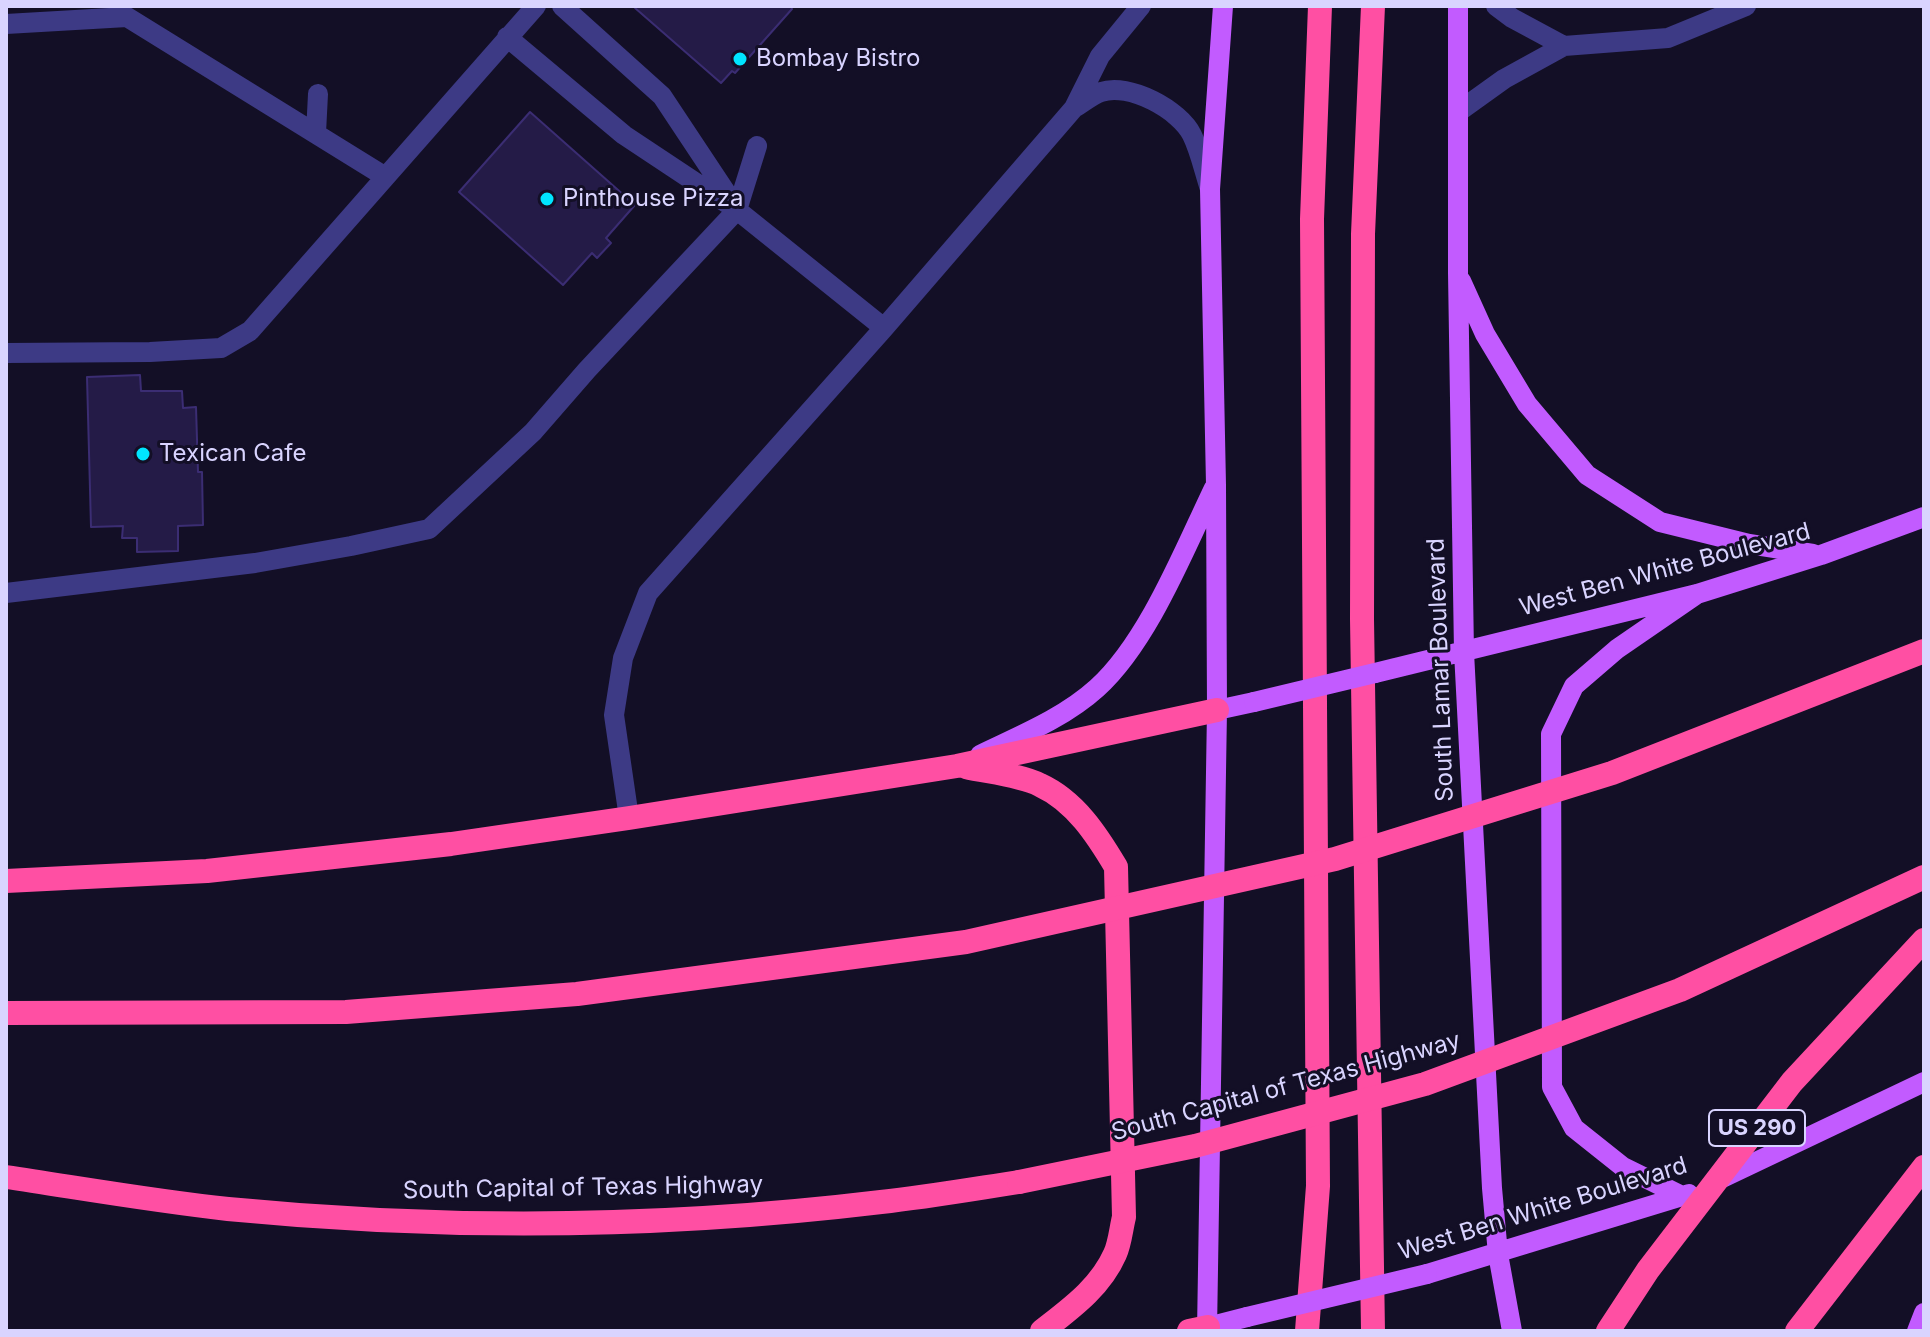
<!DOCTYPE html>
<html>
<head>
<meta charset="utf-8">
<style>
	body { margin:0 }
	#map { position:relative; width:1930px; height:1337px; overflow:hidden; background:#130f26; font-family:Inter,sans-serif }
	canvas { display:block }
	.frame { position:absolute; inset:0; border:8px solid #d9d4ff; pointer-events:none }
</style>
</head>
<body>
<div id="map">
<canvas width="1930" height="1337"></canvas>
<div class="frame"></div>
</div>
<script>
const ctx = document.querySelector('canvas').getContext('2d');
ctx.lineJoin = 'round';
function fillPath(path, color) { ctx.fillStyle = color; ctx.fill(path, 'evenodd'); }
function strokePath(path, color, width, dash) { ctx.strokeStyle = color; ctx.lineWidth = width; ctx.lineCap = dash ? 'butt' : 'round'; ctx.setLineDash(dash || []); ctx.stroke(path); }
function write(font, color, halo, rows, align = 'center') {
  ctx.font = font + ' Inter,sans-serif'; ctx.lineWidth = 6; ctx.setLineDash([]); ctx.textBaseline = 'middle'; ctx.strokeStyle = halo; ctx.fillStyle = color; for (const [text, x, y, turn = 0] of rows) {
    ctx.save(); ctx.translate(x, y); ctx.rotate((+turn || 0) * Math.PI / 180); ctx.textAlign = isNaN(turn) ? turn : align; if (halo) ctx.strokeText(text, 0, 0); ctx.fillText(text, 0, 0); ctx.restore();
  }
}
const building = new Path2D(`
	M637 6H791L792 9 735 73 732 71 721 83 635 8Z
	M530 112 635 205 606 238 611 243 597 258 592 253 563 285 459 192Z
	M140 375 141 391H182L183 408 196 407 198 472H202L203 525 178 526V551L137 552V538H122L123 526 91 527 87 377Z`);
fillPath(building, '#241b47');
strokePath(building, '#3b2d73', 2);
strokePath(new Path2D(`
	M562 6 662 96 733 203
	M1496 6 1512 18 1564 46
	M6 24 127 17 384 176
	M507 37 624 135 737 210 884 328
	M1074 108C1083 103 1092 95 1101 92 1129 82 1180 110 1192 135 1200 151 1204 171 1210 189
	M1458 112 1504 79 1564 46 1668 38 1746 6
	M316 133 318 94
	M6 353 150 352 221 348 250 331 536 6
	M6 593 255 563 351 546 429 529 533 432 587 370 737 210 757 146
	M629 818 614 715 623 658 648 593 884 328 1074 108 1100 56 1141 6`), '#3d3a85', 20);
strokePath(new Path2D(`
	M1458 6V273L1464 652 1492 1188 1498 1254 1512 1331
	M1461 281 1485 334 1527 404 1587 475 1660 522 1749 544 1813 554
	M1375 673 1697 594 1821 555 1924 517
	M1217 710 1254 702
	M980 755C1019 736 1064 718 1097 688 1148 642 1184 550 1214 488
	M1718 1180 1924 1082
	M1684 1197 1623 1167 1574 1128 1552 1087 1551 734 1574 686 1617 649 1697 594
	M1427 1274 1689 1194
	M1208 1327 1247 1317
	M1207 1331 1217 710 1216 485 1210 189 1223 6
	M1917 1331 1924 1313`), '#c25bff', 20);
strokePath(new Path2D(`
	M1373 6 1363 234 1362 619 1373 1331
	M966 767C987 772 1020 775 1040 785 1075 801 1097 835 1116 867L1124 1217C1121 1229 1120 1243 1115 1254 1100 1288 1070 1309 1042 1331
	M6 881 207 871 451 844 629 818 957 766 1217 710
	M6 1177C80 1188 154 1201 228 1209 443 1230 666 1228 881 1202 927 1197 973 1189 1019 1182
	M1189 1331 1208 1327
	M1307 1331 1318 1186 1312 219 1320 6
	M1797 1331 1924 1167`), '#ff4fa3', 24);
strokePath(new Path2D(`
	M1254 702 1375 673
	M1247 1317 1427 1274`), '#c25bff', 20);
strokePath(new Path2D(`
	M6 1013 346 1012 577 994 966 942 1335 859 1612 773 1924 651
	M1019 1182 1195 1146 1425 1084 1680 990 1924 877
	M1608 1331 1648 1270 1792 1082 1924 940`), '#ff4fa3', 24);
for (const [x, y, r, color] of [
	[740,59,8,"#00e5ff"],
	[547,199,8,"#00e5ff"],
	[143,454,8,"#00e5ff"]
]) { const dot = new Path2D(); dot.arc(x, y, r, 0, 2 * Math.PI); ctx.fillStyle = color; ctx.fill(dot); strokePath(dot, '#130f26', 3); }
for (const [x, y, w] of [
	[1757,1128,96]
]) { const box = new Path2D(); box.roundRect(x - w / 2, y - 18, w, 36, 6); ctx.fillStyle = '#130f26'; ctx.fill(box); strokePath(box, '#d9d4ff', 2); }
write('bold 22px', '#d9d4ff', null, [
	["US 290",1757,1128]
]);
write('24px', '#d9d4ff', '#130f26', [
	["Bombay Bistro",756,59],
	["Pinthouse Pizza",563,199],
	["Texican Cafe",159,454]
], 'left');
write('24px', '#d9d4ff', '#130f26', [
	["West Ben White Boulevard",1665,570,-15],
	["South Lamar Boulevard",1441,670,-92],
	["South Capital of Texas Highway",1286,1087,-15],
	["South Capital of Texas Highway",583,1188,-1],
	["West Ben White Boulevard",1543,1209,-17]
]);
</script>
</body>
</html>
